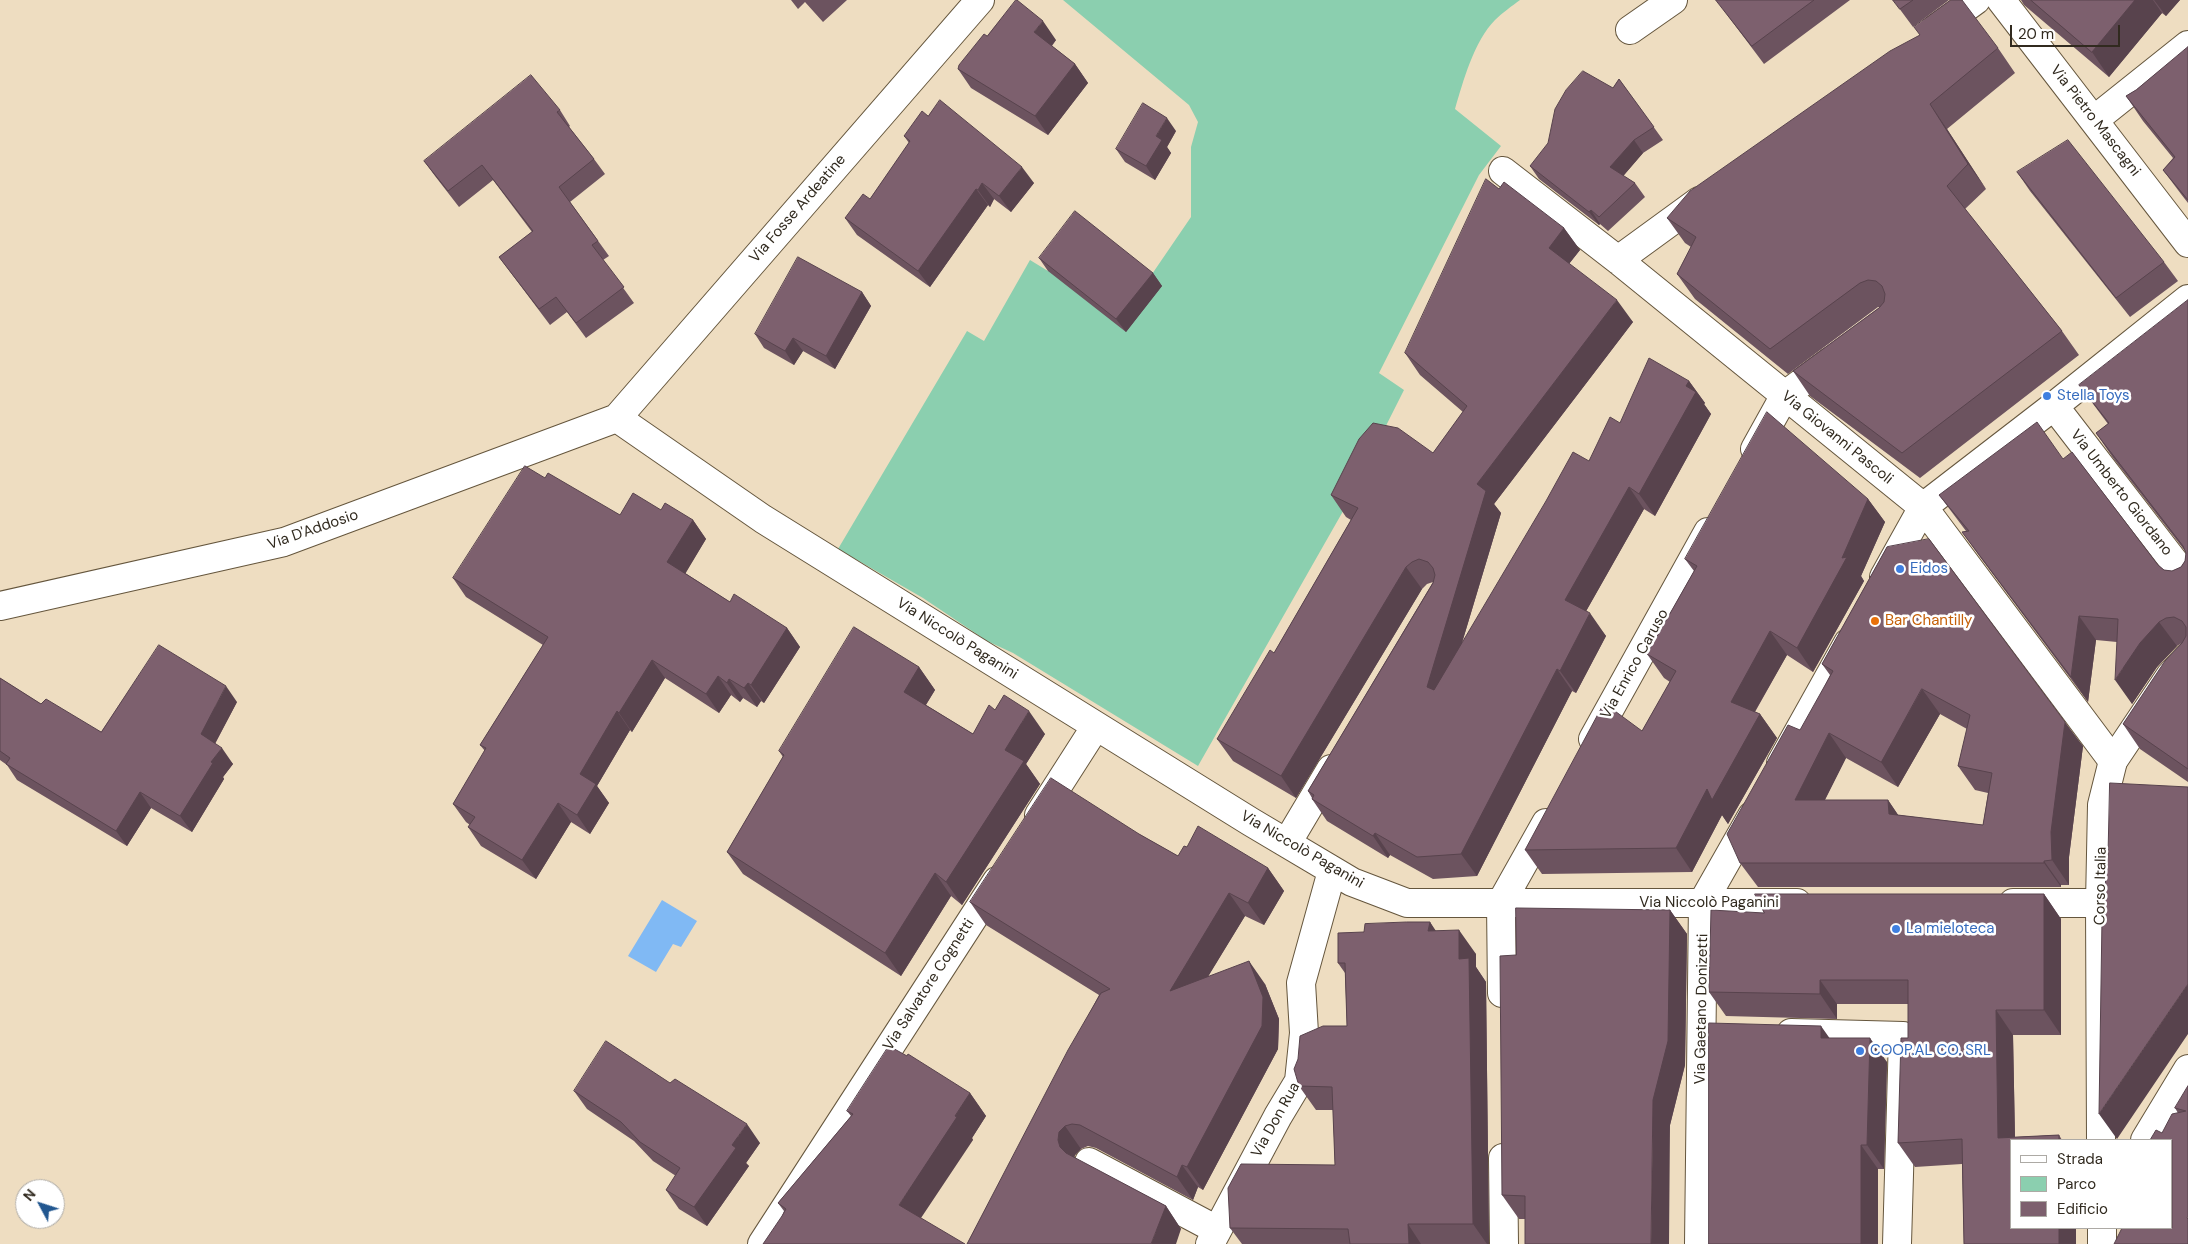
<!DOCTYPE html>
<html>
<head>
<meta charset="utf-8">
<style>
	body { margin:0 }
	#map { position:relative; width:2188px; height:1244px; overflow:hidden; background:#eeddc1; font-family:"DM Sans",sans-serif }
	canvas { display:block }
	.legend { position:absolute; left:2010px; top:1139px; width:162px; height:90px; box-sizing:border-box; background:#fff; border:1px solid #adaaa5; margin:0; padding:6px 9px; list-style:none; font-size:15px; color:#312a1f }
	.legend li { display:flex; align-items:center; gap:10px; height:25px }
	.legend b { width:25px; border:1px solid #adaaa5 }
	.north { position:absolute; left:15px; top:1179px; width:50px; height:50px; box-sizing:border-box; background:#fff; border:1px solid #adaaa5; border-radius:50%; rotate:310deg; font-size:14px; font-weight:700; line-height:20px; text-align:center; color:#312a1f }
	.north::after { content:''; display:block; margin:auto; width:18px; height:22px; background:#225790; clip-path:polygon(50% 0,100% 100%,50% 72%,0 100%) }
	.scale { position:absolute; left:2010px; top:25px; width:110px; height:22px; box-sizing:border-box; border:2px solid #312a1f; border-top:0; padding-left:6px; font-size:15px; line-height:18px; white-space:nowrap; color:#312a1f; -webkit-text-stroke:4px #fff; paint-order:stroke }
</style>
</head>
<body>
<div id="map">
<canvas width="2188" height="1244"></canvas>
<ul class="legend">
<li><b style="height:6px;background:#fff"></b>Strada</li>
<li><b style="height:14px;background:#8bcfaf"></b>Parco</li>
<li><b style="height:14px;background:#7d606e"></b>Edificio</li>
</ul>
<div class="north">N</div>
<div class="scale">20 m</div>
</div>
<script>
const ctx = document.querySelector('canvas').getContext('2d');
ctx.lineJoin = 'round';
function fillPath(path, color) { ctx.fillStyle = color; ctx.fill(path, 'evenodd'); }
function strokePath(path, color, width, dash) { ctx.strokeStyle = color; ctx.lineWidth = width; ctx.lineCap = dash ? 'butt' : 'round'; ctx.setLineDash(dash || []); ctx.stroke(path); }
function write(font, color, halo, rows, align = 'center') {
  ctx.font = font + ' "DM Sans",sans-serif'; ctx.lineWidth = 5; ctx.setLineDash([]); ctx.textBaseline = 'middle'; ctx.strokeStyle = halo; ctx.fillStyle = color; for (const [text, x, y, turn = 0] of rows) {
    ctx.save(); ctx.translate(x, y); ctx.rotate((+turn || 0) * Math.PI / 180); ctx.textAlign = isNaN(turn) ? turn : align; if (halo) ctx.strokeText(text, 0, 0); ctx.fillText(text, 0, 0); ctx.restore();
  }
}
fillPath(new Path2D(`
	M1063 0H1520C1512 6 1502 13 1495 20 1474 41 1463 82 1455 109L1501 146 1479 175 1379 373 1404 390 1342 513 1198 766 1013 653 987 641 923 598 838 549 967 331 984 341 1030 260 1048 271 1150 277 1191 217V147L1198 122 1189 105Z`), '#8bcfaf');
fillPath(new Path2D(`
	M662 900 697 921 681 947 673 944 656 972 628 956Z`), '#80b9f4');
const street = new Path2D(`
	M2001 0 2188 243
	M1936 29 1976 0
	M1630 30 1673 0
	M2094 120 2188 45
	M1503 171 1618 260 1923 507 2113 761
	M1618 260 1699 201
	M2054 406 2188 580
	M617 418 763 519 1251 822 1352 882 1407 903H1797
	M1755 449 1785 395 1831 361
	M1884 577 1923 507 2054 406 2188 299
	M0 606 284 542 617 418 980 0
	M1593 739 1708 532
	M1781 763 1848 643
	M1039 815 1096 726
	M1287 843 1331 769
	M2013 903H2100
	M1502 993 1501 903 1546 823
	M1791 1033 1903 1036 1897 1244
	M2145 1140 2188 1069
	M1503 1158 1504 1244
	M1089 1162 1217 1230
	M762 1244 997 881
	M1210 1244 1278 1116 1299 1081 1304 1033 1301 983 1332 871
	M1699 1244 1703 902 1752 816`);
const secondary = new Path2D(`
	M2101 1140 2100 903 2102 805 2113 761 2170 676 2188 657
	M2102 1228V1244`);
strokePath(street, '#65563d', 30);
strokePath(secondary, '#65563d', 30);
strokePath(street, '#fff', 28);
strokePath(secondary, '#fff', 28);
fillPath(new Path2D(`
	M791 0H847L823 22 805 2 798 9Z
	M1716 0H1850L1764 64Z
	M1893 0H1949L1913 27Z
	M2021 0H2180L2166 16 2162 13 2109 77 2024 5Z
	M987 36 1056 40 1052 46 1075 64 1088 83 1048 135 971 88 958 69Z
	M2188 47V203L2181 194 2163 170 2173 158 2143 121 2126 96 2136 90Z
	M1998 48 2015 73 1947 129 1986 189 1965 209 2062 331 2079 355 1920 478 1810 396 1793 371 1880 307H1878L1788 374 1695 299 1677 274 1691 247 1685 243 1667 218Z
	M1619 79 1663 140 1643 153 1623 176 1635 183 1645 197 1608 231 1600 224 1599 225 1539 179 1530 166 1613 88Z
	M560 110 570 126 569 127 594 159 605 174 570 202 609 256 603 260 634 303 586 338 567 312 550 325 499 257 532 232 493 180 459 207 435 176 424 161Z
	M928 116 1034 183 1011 212 994 199 990 207 988 205 930 287 857 235 845 218 870 199 909 143 904 136Z
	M1176 131 1167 147 1171 153 1155 180 1125 162 1116 149Z
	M2017 172 2164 262 2178 281 2130 317 2030 191Z
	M1499 189 1564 228 1580 250 1569 264 1633 322 1494 504 1501 513 1462 643 1589 461 1620 423 1689 381 1705 403 1704 404 1711 414 1655 516 1644 509 1586 611 1606 636 1576 693 1572 691 1477 876 1433 879 1390 855 1388 858 1327 821 1312 799V798L1308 791 1433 582 1427 584 1422 589 1296 798 1233 761 1217 739 1274 653 1351 520 1346 517 1331 495 1433 453 1463 412 1420 375 1405 353Z
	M1039 258 1153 273 1162 286 1126 332 1048 271Z
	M862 292 871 306 835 369 803 351 794 365 764 348 755 334Z
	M2188 300V782L2140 749 2123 724 2182 643 2177 646 2157 667 2132 704 2117 642 2096 640 2088 702 1980 557 1962 532 1966 531 1939 495 2063 459 2158 565 2164 570 2172 571 2181 567 2185 561 2186 553 2185 551 2113 458 2096 433 2108 424 2079 385Z
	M545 478 620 515 661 510 693 520 706 539 685 573 730 602 787 628 800 647 764 703 761 701 757 707 743 698 740 702 731 695 719 713 665 678 632 732 630 730 597 786 609 803 590 834 571 822 536 879 481 846 468 827 470 825 466 822 453 804 485 751 480 745 543 645 466 597 453 578Z
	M1868 499 1885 522 1861 576 1864 581 1813 672 1787 655 1755 712 1760 714 1777 738 1728 824 1722 815 1692 872 1542 874 1525 850 1642 731 1670 682 1664 678 1647 654 1694 571 1685 559Z
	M1887 547 2083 746 2069 857V885H2061V887H1758L1740 863 1830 675 1822 664ZM1940 714 1967 729 1958 766 1975 790 1988 793 1983 825 1898 815 1888 800H1825L1846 758 1898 787Z
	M919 667 935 690 926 705 973 734 995 710 1045 734 1026 764 1040 784 962 905 951 896 901 976 743 874 727 852 783 757 779 751Z
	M0 678 41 704 101 732 237 702 215 744 233 764 223 777 224 779 192 832 151 808 127 846 17 780 7 765 0 760Z
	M1139 834 1178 856 1187 847 1268 868 1284 891 1264 925 1245 916 1208 976 1265 984 1279 1019 1278 1049 1203 1190 1198 1187 1193 1200 1096 1148 1088 1146 1081 1149 1075 1155 1074 1158 1166 1206 1181 1229 967 1244 1099 995 986 925 970 902Z
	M2044 894 2061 919V1035H2013L2015 1137 2059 1135 2062 1140H2012L2076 1228V1244H1964L1962 1164 1915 1167 1898 1143 1908 1038V1004H1837V1019L1726 1016 1709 992 1764 913Z
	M1670 910 1687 934 1685 1065 1670 1125 1525 1219H1519L1502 1195 1516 955Z
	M1430 922 1435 931 1476 954V967L1486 982 1489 1244H1242L1230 1228 1335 1165 1333 1110H1316L1299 1086 1347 1026 1345 973 1338 963 1364 932Z
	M1830 1038 1887 1062 1884 1169H1878V1244H1709Z
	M2188 1086 2172 1228 2162 1133 2178 1113 2175 1108Z
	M574 1091 760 1143 746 1163 749 1166 707 1226 679 1209 666 1190 676 1176 653 1161 634 1141 587 1109Z
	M970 1093 986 1116 972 1138 973 1140 782 1216 784 1211 778 1203 851 1116 847 1111Z`), '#6c535f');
fillPath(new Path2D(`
	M2135 0H2153L2162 13 2109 77 2092 52Z
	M2154 0H2180L2166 16Z
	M1043 21 1056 40 1047 51 1034 32Z
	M1075 64 1088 83 1048 135 1035 116Z
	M1930 104 1947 129 1986 189 1968 164Z
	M1167 118 1176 131 1167 147 1171 153 1155 180 1146 166 1156 136Z
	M1634 140 1643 153 1619 181 1610 167Z
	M1022 167 1034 183 1011 212 999 196Z
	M982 183 994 199 990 207 978 190Z
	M976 189 988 205 930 287 918 271Z
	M1591 210 1600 224 1599 225 1589 212Z
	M1564 228 1580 250 1564 270 1549 248Z
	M1153 273 1162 286 1126 332 1116 319Z
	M862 292 871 306 835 369 826 356Z
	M1617 300 1633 322 1494 504 1501 513 1442 709 1427 687 1477 484Z
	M793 338 803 351 794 365 785 351Z
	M1689 381 1705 403 1704 404 1711 414 1655 516 1639 494 1686 386Z
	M1629 487 1644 509 1580 622 1565 600Z
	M1868 499 1885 522 1861 576 1864 581 1813 672 1797 648 1842 558Z
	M693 520 706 539 681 581 667 562Z
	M1406 567 1422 589 1296 798 1281 776Z
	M1590 613 1606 636 1576 693 1560 671Z
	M2079 616 2096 640 2088 702 2071 677Z
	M2159 622 2177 646 2157 667 2132 704 2115 680 2140 643Z
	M787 628 800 647 764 703 751 685Z
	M1770 631 1787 655 1747 725 1731 702Z
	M652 660 665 678 632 732 619 713Z
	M919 667 935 690 920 714 904 692Z
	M1557 669 1572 691 1477 876 1461 854Z
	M718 676 731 695 719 713 706 694Z
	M729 679 743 698 740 702 727 683Z
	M748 683 761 701 757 707 744 688Z
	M226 686 237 702 212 749 201 734Z
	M1922 689 1940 714 1898 787 1881 762Z
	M617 711 630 730 597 786 609 803 590 834 577 815 580 774Z
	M1029 711 1045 734 1026 764 1040 784 962 905 946 882 1005 750Z
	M1760 714 1777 738 1728 824 1722 815 1692 872 1676 848 1707 789Z
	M2065 722 2083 746 2069 857V885L2052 860 2051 832Z
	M1829 733 1846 758 1812 825 1795 800Z
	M222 748 233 764 223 777 224 779 192 832 180 816 211 762Z
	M140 792 151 808 127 846 116 831Z
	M1888 800 1905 825 1889 814Z
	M558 803 571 822 536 879 522 860Z
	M1375 833 1390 855 1388 858 1373 836Z
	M2044 861 2061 885V887L2044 863Z
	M1268 868 1284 891 1264 925 1248 903Z
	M935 873 951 896 901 976 885 953Z
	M1229 893 1245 916 1186 1013 1170 991Z
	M2044 894 2061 919V1035L2044 1010Z
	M1670 910 1687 934 1685 1065 1670 1125 1669 1244H1651L1653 1100Z
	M1430 922 1446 946 1428 931Z
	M1459 930 1476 954V967L1486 982 1489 1244H1487L1473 1224 1459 959Z
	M1249 961 1265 984 1279 1019 1278 1049 1203 1190 1187 1167Z
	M1820 980 1837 1004V1019L1820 994Z
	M2188 984V1034L2117 1139 2099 1114Z
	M1996 1010 2013 1035 2015 1140 1998 1138Z
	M1821 1026 1838 1050 1821 1038Z
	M1870 1038 1887 1062 1884 1169 1867 1145Z
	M970 1093 986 1116 972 1138 973 1140 915 1227 899 1205Z
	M747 1124 760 1143 746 1163 749 1166 707 1226 694 1207 732 1145Z
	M1065 1126 1081 1149 1075 1155 1073 1163 1060 1147 1058 1140 1059 1132Z
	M1861 1145 1878 1169V1244H1861Z
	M1182 1165 1198 1187 1193 1200 1177 1177Z
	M1166 1206 1181 1229 1176 1244H1151Z
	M1408 1224 1421 1244H1409Z
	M2059 1228H2076V1244H2059Z`), '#58434d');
const building = new Path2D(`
	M1016 0H1017L1043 21 1034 32 1075 64 1035 116 958 69 959 65 984 34 987 36Z
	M1716 0H1814L1752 46Z
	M1893 0H1913L1900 9Z
	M1951 0H1962L1998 48 1930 104 1968 164 1947 186 2062 331 1902 453 1793 371 1879 308 1884 302 1885 294 1882 286 1876 281 1868 280 1860 283 1770 349 1677 274 1696 237 1667 218 1690 191 1890 51 1920 35 1914 27Z
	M2031 0H2135L2092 52Z
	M2188 47V200L2163 170 2175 157 2126 96 2136 90Z
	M1583 71 1613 88 1619 79 1654 127 1634 140 1610 167 1635 183 1599 217 1591 210 1589 212 1530 166 1548 143 1555 109 1566 90Z
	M531 75 560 110 557 112 594 159 559 187 598 241 592 245 624 287 576 323 556 297 539 309 499 257 533 231 482 165 448 191 424 161Z
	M940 100 1022 167 999 196 982 183 978 190 976 189 918 271 845 218 863 194 870 199 910 141 904 136 922 111 928 116Z
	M1143 103 1167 118 1156 136 1162 140 1146 166 1116 149Z
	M2068 140 2164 262 2116 298 2017 172Z
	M1486 179 1499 189 1504 182 1564 228 1549 248 1617 300 1477 484 1486 491 1427 687 1434 690 1546 501 1573 452 1589 461 1610 417 1620 423 1649 358 1689 381 1686 386 1696 392 1639 494 1629 487 1565 600 1590 613 1560 671 1557 669 1461 854 1417 857 1375 833 1373 836 1312 799 1314 795 1308 791 1433 583 1435 575 1433 568 1428 562 1419 559 1412 562 1406 567 1281 776 1217 739 1270 650 1274 653 1358 508 1331 495 1359 439 1373 423 1398 428 1433 453 1467 406 1405 353Z
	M1075 211 1153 273 1116 319 1039 258Z
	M798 257 862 292 826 356 793 338 785 351 755 334Z
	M2188 300V769L2123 724 2165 661 2182 643 2186 636V627L2182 621 2174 617 2166 618 2159 622 2140 643 2115 680 2118 619 2079 616 2071 677 1962 532 1969 531 1939 495 2037 422 2063 459 2072 452 2158 565 2164 570 2172 571 2181 567 2185 561 2186 553 2183 546 2096 433 2109 423 2079 385Z
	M1767 412 1868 499 1842 558 1847 557 1797 648 1770 631 1731 702 1760 714 1712 800 1707 789 1676 848 1525 850 1604 703 1642 731 1676 671 1647 654 1697 566 1685 559Z
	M525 466 545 478 548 473 620 515 633 493 661 510 665 503 693 520 667 562 730 602 734 594 787 628 751 685 748 683 744 688 729 679 727 683 718 676 706 694 652 660 619 713 617 711 580 774 596 784 577 815 558 803 522 860 468 827 475 817 453 804 486 748 480 745 548 637 453 578Z
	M1929 539 2065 722 2051 832 2052 860 2044 861V863H1740L1727 834 1788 725 1800 730 1833 671 1822 664 1887 547ZM1922 689 1970 715 1958 766 1992 773 1983 825 1889 814 1888 800H1795L1829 733 1881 762Z
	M854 627 919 667 904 692 973 734 989 705 995 710 1004 695 1029 711 1005 750 1024 761 946 882 935 873 885 953 727 852 784 755 779 751Z
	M159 645 226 686 201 734 222 748 211 762 213 763 180 816 140 792 116 831 6 764 10 758 0 751V678L41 704 46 699 101 732Z
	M1051 778 1139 834 1178 856 1184 846 1187 847 1198 826 1268 868 1248 903 1229 893 1170 991 1249 961 1263 997 1262 1026 1187 1167 1182 1165 1177 1177 1080 1125 1072 1124 1065 1126 1059 1132 1058 1140 1060 1147 1066 1153 1166 1206 1151 1244H967L1068 1050 1101 993 1110 989 970 902Z
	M2110 783 2188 787V984L2099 1114 2102 919 2108 855Z
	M1755 894H2044V1010H1996L1998 1138 2059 1135V1140H2012V1228H2059V1244H1964L1962 1139 1898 1143 1901 1038H1908V980H1820V994L1709 992 1711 910 1764 913Z
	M1516 908 1670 910 1668 1041 1653 1100 1651 1244H1525V1196L1502 1195 1500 956 1516 955Z
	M1407 922H1430L1428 931 1459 930V959L1469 958 1473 1224H1408L1409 1244H1350L1348 1229 1230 1228 1228 1188 1241 1164 1335 1165 1332 1087 1299 1086 1294 1069 1298 1059 1300 1036 1323 1026H1347L1345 963H1338V933L1364 932 1365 924Z
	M1709 1023 1821 1026V1038H1870L1867 1145H1861V1244H1709Z
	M606 1041 670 1083 675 1079 747 1124 732 1145 736 1148 694 1207 666 1190 680 1168 640 1142 621 1122 574 1091Z
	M889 1046 907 1056 908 1054 970 1093 955 1116 957 1117 899 1205 965 1244H763L782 1216 786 1209 778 1203 853 1114 847 1111Z
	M2188 1086V1216L2187 1218 2188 1219V1244H2114L2122 1228H2172V1140H2150L2156 1130 2162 1133 2172 1114 2186 1111 2175 1108Z`);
fillPath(building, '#7d606e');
strokePath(building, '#58434d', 1);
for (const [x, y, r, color] of [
	[2047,396,5,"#3f7fe0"],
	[1900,569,5,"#3f7fe0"],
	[1875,621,5,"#e8710a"],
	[1896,929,5,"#3f7fe0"],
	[1860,1051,5,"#3f7fe0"]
]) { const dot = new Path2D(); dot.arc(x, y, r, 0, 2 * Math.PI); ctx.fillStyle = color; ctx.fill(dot); strokePath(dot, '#fff', 2); }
write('15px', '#312a1f', '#fff', [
	["Via Pietro Mascagni",2095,121,52],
	["Via Fosse Ardeatine",798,209,-49],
	["Via Giovanni Pascoli",1837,438,39],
	["Via Umberto Giordano",2121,493,52],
	["Via D'Addosio",313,530,-19],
	["Via Niccolò Paganini",957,639,32],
	["Via Enrico Caruso",1635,664,-61],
	["Via Niccolò Paganini",1302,850,30],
	["Corso Italia",2101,886,-89],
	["Via Niccolò Paganini",1709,903],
	["Via Salvatore Cognetti",929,985,-57],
	["Via Gaetano Donizetti",1702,1009,-89],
	["Via Don Rua",1276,1120,-61]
]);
write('15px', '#366cbe', '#fff', [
	["Stella Toys",2057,396],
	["Eidos",1910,569],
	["La mieloteca",1906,929],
	["COOP.AL CO. SRL",1870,1051]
], 'left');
write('15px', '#c56008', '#fff', [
	["Bar Chantilly",1885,621]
], 'left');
</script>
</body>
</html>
